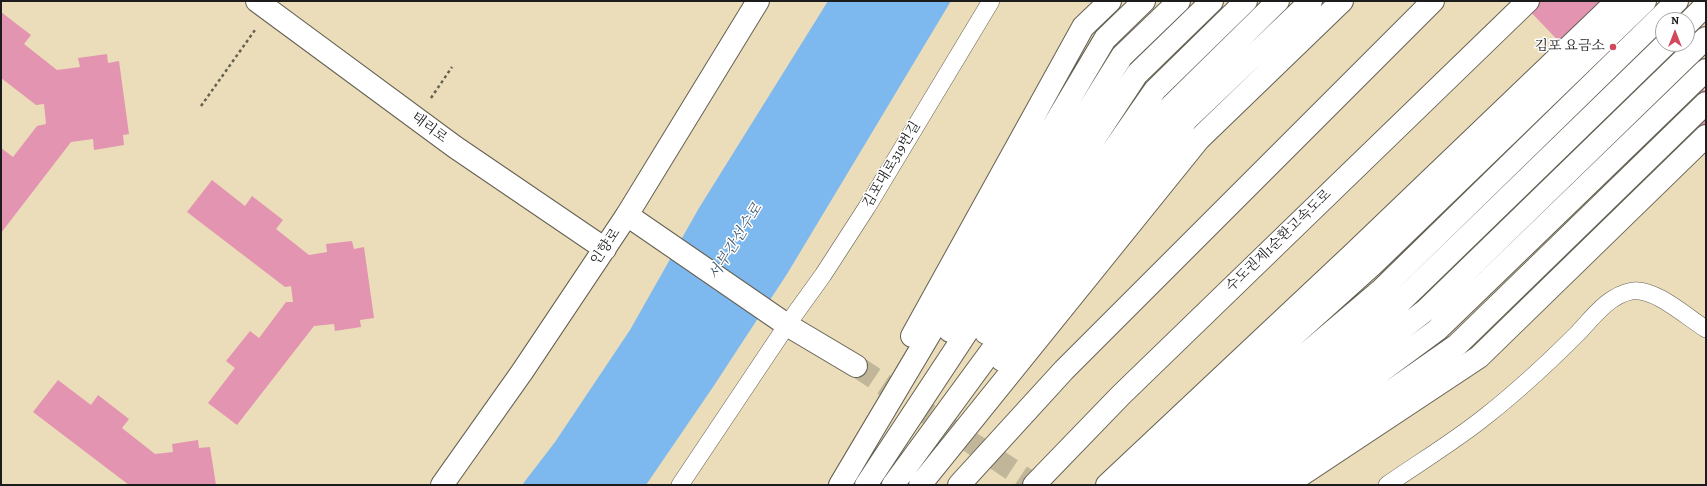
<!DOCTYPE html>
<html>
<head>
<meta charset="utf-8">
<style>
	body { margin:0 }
	#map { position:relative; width:1707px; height:486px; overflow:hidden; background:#ebddb9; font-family:Alegreya,serif }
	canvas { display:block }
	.frame { position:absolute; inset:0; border:2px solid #1c1c1c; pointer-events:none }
	.north { position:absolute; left:1655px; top:12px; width:40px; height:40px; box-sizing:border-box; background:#fff; border:1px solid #a4a4a4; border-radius:50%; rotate:0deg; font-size:11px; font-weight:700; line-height:16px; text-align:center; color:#1c1c1c }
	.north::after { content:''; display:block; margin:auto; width:14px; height:18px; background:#d1495b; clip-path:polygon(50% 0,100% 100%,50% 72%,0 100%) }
</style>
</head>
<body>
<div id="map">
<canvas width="1707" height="486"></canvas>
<div class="frame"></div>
<div class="north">N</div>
</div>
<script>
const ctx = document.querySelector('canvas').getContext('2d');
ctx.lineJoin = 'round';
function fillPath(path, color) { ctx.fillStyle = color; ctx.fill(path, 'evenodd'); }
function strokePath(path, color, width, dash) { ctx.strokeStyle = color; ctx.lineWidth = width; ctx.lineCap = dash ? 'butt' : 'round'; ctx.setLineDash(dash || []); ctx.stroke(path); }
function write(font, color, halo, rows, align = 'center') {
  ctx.font = font + ' Alegreya,"Noto Serif KR",serif'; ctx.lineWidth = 3; ctx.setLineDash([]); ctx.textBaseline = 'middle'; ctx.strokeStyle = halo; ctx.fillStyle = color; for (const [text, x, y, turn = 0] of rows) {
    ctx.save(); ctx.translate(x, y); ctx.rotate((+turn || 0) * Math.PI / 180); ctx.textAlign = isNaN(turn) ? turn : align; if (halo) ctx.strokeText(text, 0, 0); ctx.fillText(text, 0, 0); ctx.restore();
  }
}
fillPath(new Path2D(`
	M828 1H951L787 274 713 387 646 485H522L555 442 630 330 699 208Z`), '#7db9ef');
fillPath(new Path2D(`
	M1520 1H1618L1706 92V152L1685 172Z
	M1 12 31 35 24 44 57 70 80 67 78 58 107 54 108 63 119 61 129 134 123 135 124 145 94 150 93 139 71 142 1 233V148L13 157 37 126 46 124 44 104 36 105 1 78Z
	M212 180 245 206 252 196 283 220 276 229 309 255 327 252 326 244 352 241 354 249 364 247 374 318 360 320 361 327 335 331 334 324 314 326 237 425 208 403 235 368 226 361 250 331 259 338 286 302H293L291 286 285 287 187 212Z
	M58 380 91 405 98 395 129 419 122 428 155 454 173 452 172 444 198 440 199 448 210 447 216 485H129L33 412Z`), '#e394b1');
strokePath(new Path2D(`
	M856 366 1035 485`), '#c2b69a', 22, [22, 11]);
const lane = new Path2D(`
	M680 485 787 325 823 275 867 207 991 1
	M1387 485C1420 462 1455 441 1486 416 1519 390 1549 362 1578 333 1593 317 1609 295 1632 291 1654 287 1688 318 1706 329`);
const street = new Path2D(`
	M627 215 787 325 856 366`);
const secondary = new Path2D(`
	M257 1 455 147 605 249
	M442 485 522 372 627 215 758 1`);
const highway = new Path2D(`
	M1687 24 1706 5
	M950 331 1122 56 1179 1
	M986 333 1155 90 1246 1
	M912 336 1083 27 1110 1
	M1002 360 1187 119 1311 1
	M840 485 1105 39 1144 1
	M866 485 1137 74 1212 1
	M893 485 1170 107 1278 1
	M920 485 1199 139 1342 1
	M959 485 1064 370 1433 1
	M1034 485 1121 395 1528 1
	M1107 485 1355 252 1617 1
	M1127 485 1372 265 1645 1
	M1152 485 1380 291 1677 1
	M1176 485 1393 309 1666 44
	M1200 485 1426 310 1706 38
	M1227 485 1437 330 1706 70
	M1257 485 1457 345 1706 103
	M1286 485 1479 357 1706 136`);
strokePath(lane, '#646053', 18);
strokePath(street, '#646053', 24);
strokePath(secondary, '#646053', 24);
strokePath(highway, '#646053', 24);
strokePath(new Path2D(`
	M431 98 452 67
	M201 106 255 30`), '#646053', 2.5, [3, 3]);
strokePath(lane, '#fff', 17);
strokePath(street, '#fff', 22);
strokePath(secondary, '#fff', 22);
strokePath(highway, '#fff', 22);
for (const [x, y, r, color] of [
	[1613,47,4,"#d1495b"]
]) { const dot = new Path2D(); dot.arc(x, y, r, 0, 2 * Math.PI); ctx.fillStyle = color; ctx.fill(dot); strokePath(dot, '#fff', 1.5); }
write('14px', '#1c1c1c', '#fff', [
	["김포 요금소",1605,47]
], 'right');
write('14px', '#1c1c1c', '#fff', [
	["태리로",429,128,37],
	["김포대로319번길",892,165,-59],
	["수도권제1순환고속도로",1279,241,-44],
	["인향로",606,247,-56]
]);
write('italic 15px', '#435b70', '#fff', [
	["서부간선수로",736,242,-58]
]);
</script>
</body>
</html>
